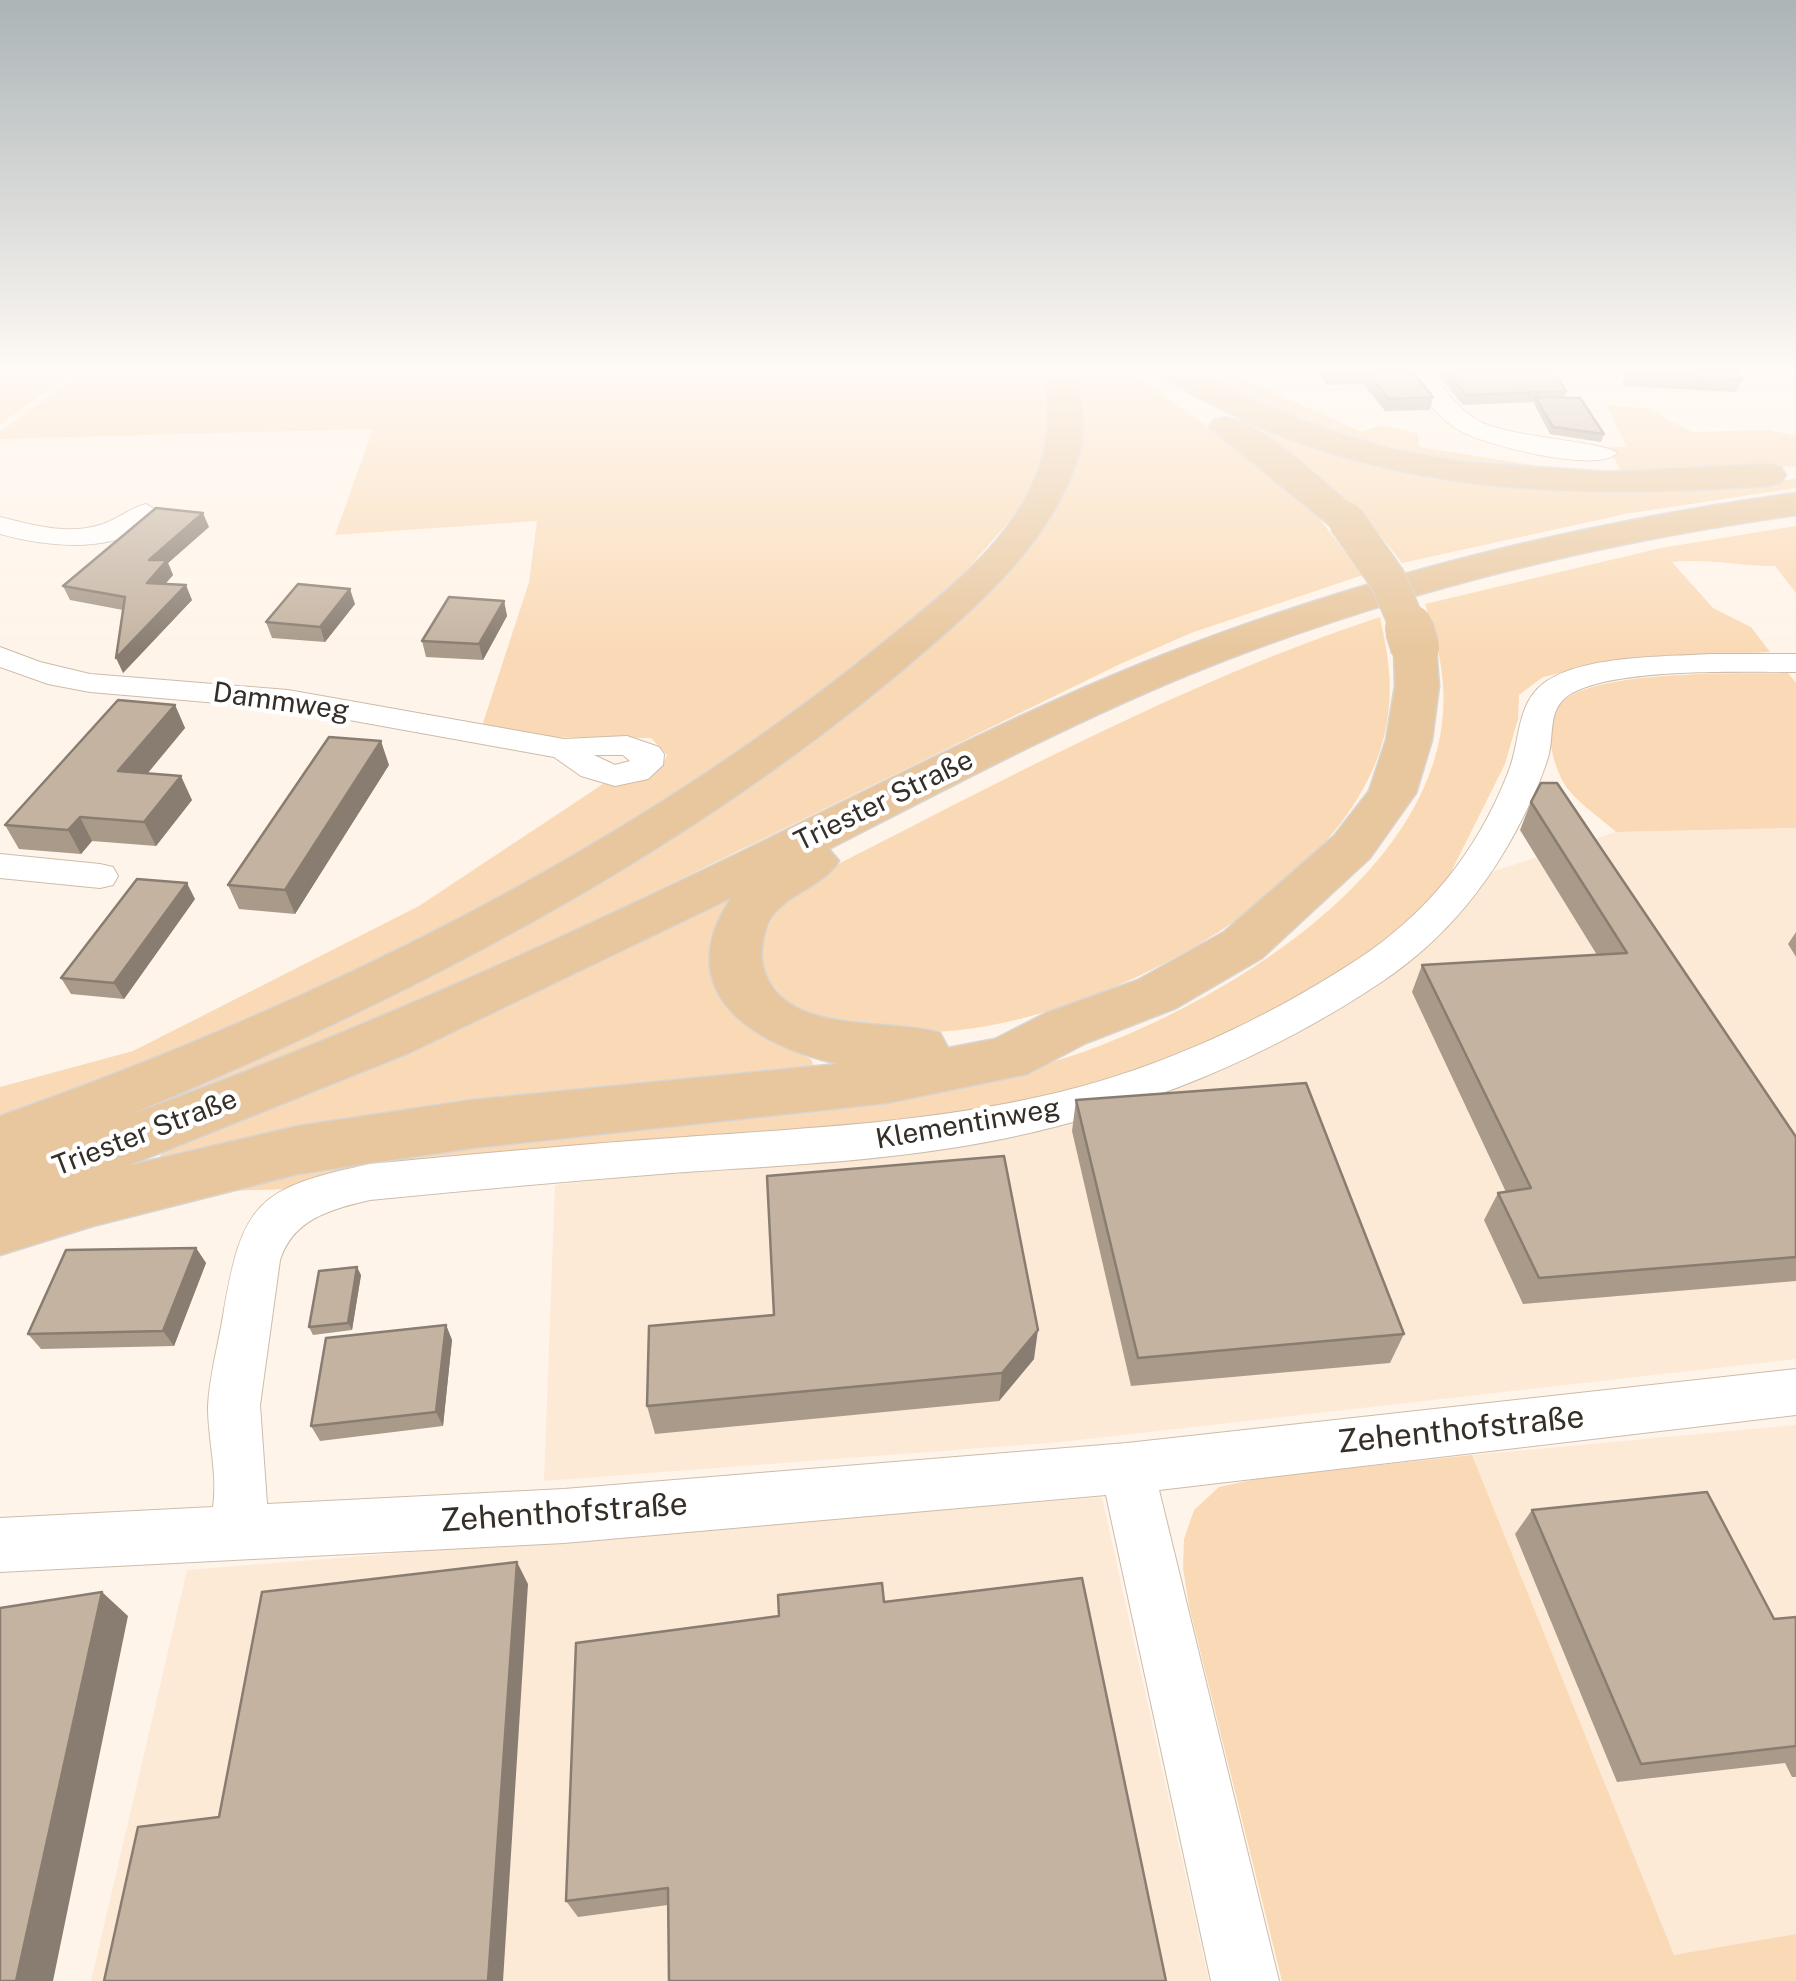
<!DOCTYPE html>
<html>
<head>
<meta charset="utf-8">
<style>
	body { margin:0 }
	canvas { display:block; background:#fff4e9 }
</style>
</head>
<body>
<canvas width="1796" height="1981"></canvas>
<script>
const ctx = document.querySelector('canvas').getContext('2d');
ctx.lineJoin = 'round';
function fillPath(path, color) { ctx.fillStyle = color; ctx.fill(path, 'evenodd'); }
function strokePath(path, color, width, dash) { ctx.strokeStyle = color; ctx.lineWidth = width; ctx.lineCap = dash ? 'butt' : 'round'; ctx.setLineDash(dash || []); ctx.stroke(path); }
function write(font, color, halo, rows, align = 'center') {
  ctx.font = font + ' "Public Sans",sans-serif'; ctx.lineWidth = 9; ctx.setLineDash([]); ctx.textBaseline = 'middle'; ctx.strokeStyle = halo; ctx.fillStyle = color; for (const [text, x, y, turn = 0] of rows) {
    ctx.save(); ctx.translate(x, y); ctx.rotate((+turn || 0) * Math.PI / 180); ctx.textAlign = isNaN(turn) ? turn : align; if (halo) ctx.strokeText(text, 0, 0); ctx.fillText(text, 0, 0); ctx.restore();
  }
}
fillPath(new Path2D(`
	M1796 828V1359L1061 1442 544 1481 555 1185 996 1136 1299 1029 1439 937 1494 871 1616 832Z
	M1796 1425V1934L1674 1956 1472 1455Z
	M1102 1497 1209 1981H91L187 1570Z`), '#fcead6');
fillPath(new Path2D(`
	M0 372H76L0 424Z
	M83 372H1048L1055 424 1032 495 958 580 826 694 577 858 272 1016 0 1126V1087L133 1051 419 906 606 782H629L661 768 667 755 651 738 532 737 481 729 529 582 537 521 335 535 373 429 0 439V431Z
	M1070 372H1128L1217 433 1308 504 1363 575 1191 633 1118 665 524 956 397 1014 162 1107 150 1104 530 918 1038 525Z
	M1185 372H1228L1362 432 1381 425 1417 433 1420 447 1564 470H1620L1609 447H1627L1606 405 1648 409 1692 432 1769 430 1796 436V466L1679 475 1532 476 1339 442Z
	M1235 418 1496 485 1639 491 1796 479V488L1625 514 1402 563 1380 535 1338 494Z
	M1796 526V593L1775 566C1741 566 1704 558 1672 562L1713 608 1751 627 1770 652 1648 658 1572 670 1543 677 1519 695 1518 719 1505 764 1448 878 1426 906 1388 942 1336 979 1199 1052 1005 1112 295 1189 223 1191 311 1169C466 1148 620 1128 775 1107 879 1093 987 1086 1086 1051 1230 999 1456 863 1443 684 1441 656 1433 630 1425 604L1661 548Z
	M1380 617C1387 650 1393 681 1388 715 1367 887 1089 1029 931 1032 909 1032 830 1025 811 1017 797 1012 786 1001 776 989 742 946 777 903 813 877 998 783 1183 682 1380 617Z
	M1788 673 1796 683V828L1616 832C1601 818 1576 802 1565 785 1552 763 1542 725 1560 704 1591 669 1740 674 1788 673Z
	M734 895 735 1012 759 1034 811 1059 814 1067 156 1163 162 1153 434 1041Z
	M1472 1455 1674 1955 1796 1934V1981H1282L1189 1606 1183 1568 1184 1539 1194 1510 1219 1487 1261 1478Z`), '#fadab6');
const street = new Path2D(`
	M1407 372H1431C1446 391 1459 411 1481 422 1509 437 1607 442 1617 453 1598 474 1483 445 1459 430 1437 417 1421 393 1407 372Z
	M146 504 159 512C125 557 47 547 0 534V517C33 525 69 536 103 524 118 519 130 508 146 504Z
	M0 647 40 662 90 674 288 690 564 739 627 736 659 747 664 754 663 765 648 779 615 786 581 776 554 757 288 709 90 692 48 684 0 667ZM594 755H623L630 761 615 765Z
	M1710 654H1796V672C1743 672 1612 667 1569 695 1548 709 1554 732 1549 754 1544 772 1536 790 1528 807 1494 879 1448 937 1383 981 1270 1057 1140 1110 1007 1138 897 1161 784 1165 672 1173 571 1181 471 1190 370 1200 331 1209 293 1219 280 1260L260 1405 267 1504 564 1489 1127 1443 1796 1369V1415L1159 1490 1279 1981H1211L1106 1495 564 1543 0 1572V1518L213 1507C218 1474 208 1441 208 1407 209 1378 218 1346 223 1316 242 1203 256 1188 370 1164 475 1154 580 1144 685 1137 811 1128 937 1122 1060 1092 1163 1067 1266 1019 1355 961 1426 915 1477 852 1508 773 1521 742 1515 705 1544 683 1582 655 1665 657 1710 654Z
	M0 854 100 864 113 867 118 876 113 885 100 888 0 878Z`);
const primary = new Path2D(`
	M1043 372H1075C1081 400 1087 427 1079 454 1052 544 974 609 905 668 674 862 406 999 129 1115 338 1040 540 949 739 853 879 785 1018 712 1163 655 1367 575 1579 523 1796 493V515C1588 544 1385 595 1190 674 1066 725 948 788 829 849L839 861C823 887 784 894 769 921 763 933 760 954 763 966 781 1038 890 1017 940 1033L948 1048 995 1039 1046 1013 1138 980 1224 932 1334 836 1369 791 1386 740 1395 686 1394 647 1400 638 1415 634 1430 638 1436 647 1439 686 1432 740 1416 793 1370 858 1262 958 1176 1008 1086 1043 1027 1074 887 1103 472 1148 298 1174 93 1226 0 1255V1116C309 1007 623 854 878 647 933 602 1004 550 1033 483 1050 445 1051 413 1043 372ZM731 898C669 992 753 1045 838 1064L472 1100 298 1126 127 1166 409 1053Z
	M1158 372H1199L1258 403 1331 431 1395 450 1462 462 1610 472 1768 464 1781 467 1786 475 1781 483 1768 486C1612 496 1458 497 1308 446 1257 429 1210 404 1163 379Z
	M1226 417C1270 428 1323 483 1359 512L1365 520 1359 528 1346 531 1333 528 1209 427 1214 420Z`);
strokePath(street, '#cdbca9', 2);
strokePath(primary, '#d7d5d4', 3);
fillPath(street, '#fff');
fillPath(primary, '#e8c79e');
const primaryBridgeFar1 = new Path2D(`
	M1346 520 1388 580 1410 631`);
const primaryBridge = new Path2D(`
	M1409 628 1415 647`);
strokePath(primaryBridgeFar1, '#d7d5d4', 38, []);
strokePath(primaryBridge, '#d7d5d4', 50, []);
strokePath(primaryBridgeFar1, '#e8c79e', 36);
strokePath(primaryBridge, '#e8c79e', 48);
fillPath(new Path2D(`
	M1318 372H1413L1433 397 1430 410 1385 411 1363 384 1327 385Z
	M1436 372H1554L1566 391 1564 398 1604 434 1601 442 1550 434 1533 402 1463 405Z
	M1626 372H1737L1742 380 1736 392 1623 386V381Z
	M209 527 168 563 173 575 165 584 192 600 123 673V610L70 600 63 586Z
	M504 601 507 616 483 660 426 657 422 641Z
	M355 604 325 642 272 638 266 622Z
	M175 705 185 728 148 773 192 800 156 846 92 841 81 854 19 849 5 825Z
	M389 765 295 914 239 909 228 885Z
	M1531 802 1796 1137V1281L1523 1304 1484 1220 1498 1193 1506 1192 1412 992 1422 965 1597 955 1520 830Z
	M195 899 124 999 71 994 61 978Z
	M1796 932V957L1788 944Z
	M1076 1100 1404 1334 1390 1363 1131 1386 1072 1131Z
	M196 1248 206 1263 174 1346 41 1349 28 1334Z
	M361 1275 352 1330 313 1335 309 1327Z
	M446 1325 452 1340 443 1426 320 1441 311 1426Z
	M1034 1359 999 1401 655 1434 647 1406Z
	M1532 1510 1774 1619 1796 1617V1777H1792L1785 1763 1617 1782 1515 1534Z
	M884 1602 668 1905 578 1917 566 1901Z`), '#a99a8a');
fillPath(new Path2D(`
	M203 513 209 527 168 563 173 575 154 597 147 583 149 560Z
	M186 585 192 600 123 673 116 658Z
	M350 589 355 604 325 642 320 627Z
	M504 601 507 616 483 660 479 644Z
	M175 705 185 728 130 794 118 771Z
	M381 741 389 765 295 914 285 890Z
	M181 776 192 800 156 846 144 822Z
	M80 817 92 841 81 854 68 830Z
	M187 883 195 899 124 999 114 983Z
	M196 1248 206 1263 174 1346 163 1331Z
	M357 1267 361 1275 352 1330 348 1323Z
	M446 1325 452 1340 443 1426 436 1412Z
	M1038 1330 1034 1359 999 1401 1002 1373Z
	M517 1562 528 1584 503 1981H488Z
	M102 1592 128 1616 53 1981H16Z`), '#897d71');
const building = new Path2D(`
	M1367 372H1413L1433 397 1388 399Z
	M1447 372H1554L1566 391 1466 395Z
	M1628 372H1737L1742 380 1628 373Z
	M1535 397 1580 398 1604 434 1553 427Z
	M156 508 203 513 149 560H167L147 583 186 585 116 658 125 597 63 586Z
	M298 584 350 589 320 627 266 622Z
	M449 597 504 601 479 644 422 641Z
	M118 700 175 705 118 771 181 776 144 822 80 817 68 830 5 825Z
	M329 737 381 741 285 890 228 885Z
	M1541 783H1557L1796 1137V1257L1539 1278 1498 1193 1531 1188 1422 965 1627 953 1531 802Z
	M137 879 187 883 114 983 61 978Z
	M1306 1083 1404 1334 1138 1358 1076 1100Z
	M1004 1156 1038 1330 1002 1373 647 1406 649 1326 774 1315 767 1176Z
	M196 1248 163 1331 28 1334 66 1250Z
	M357 1267 348 1323 309 1327 319 1271Z
	M446 1325 436 1412 311 1426 326 1338Z
	M1707 1492 1774 1619 1796 1617V1746L1641 1764 1532 1510Z
	M517 1562 488 1981H104L138 1827 219 1817 262 1592Z
	M1082 1578 1166 1981H669L668 1888 566 1901 576 1643 779 1616 778 1595 882 1583 884 1602Z
	M102 1592 16 1981H0V1608Z`);
fillPath(building, '#c4b3a1');
strokePath(building, '#897d71', 2.5);
const sky = ctx.createLinearGradient(0, 0, 0, 650);
sky.addColorStop(0, '#abb4b6');
sky.addColorStop(0.57, '#fffaf5');
sky.addColorStop(1, '#fffaf500');
ctx.fillStyle = sky;
ctx.fillRect(0, 0, 1796, 650);
write('28px', '#362f28', '#fff', [
	["Dammweg",281,702,8],
	["Triester Straße",884,801,-26],
	["Klementinweg",968,1124,-10],
	["Triester Straße",145,1133,-21]
]);
write('32px', '#362f28', '#fff', [
	["Zehenthofstraße",1461,1430,-6],
	["Zehenthofstraße",564,1513,-4]
]);
</script>
</body>
</html>
